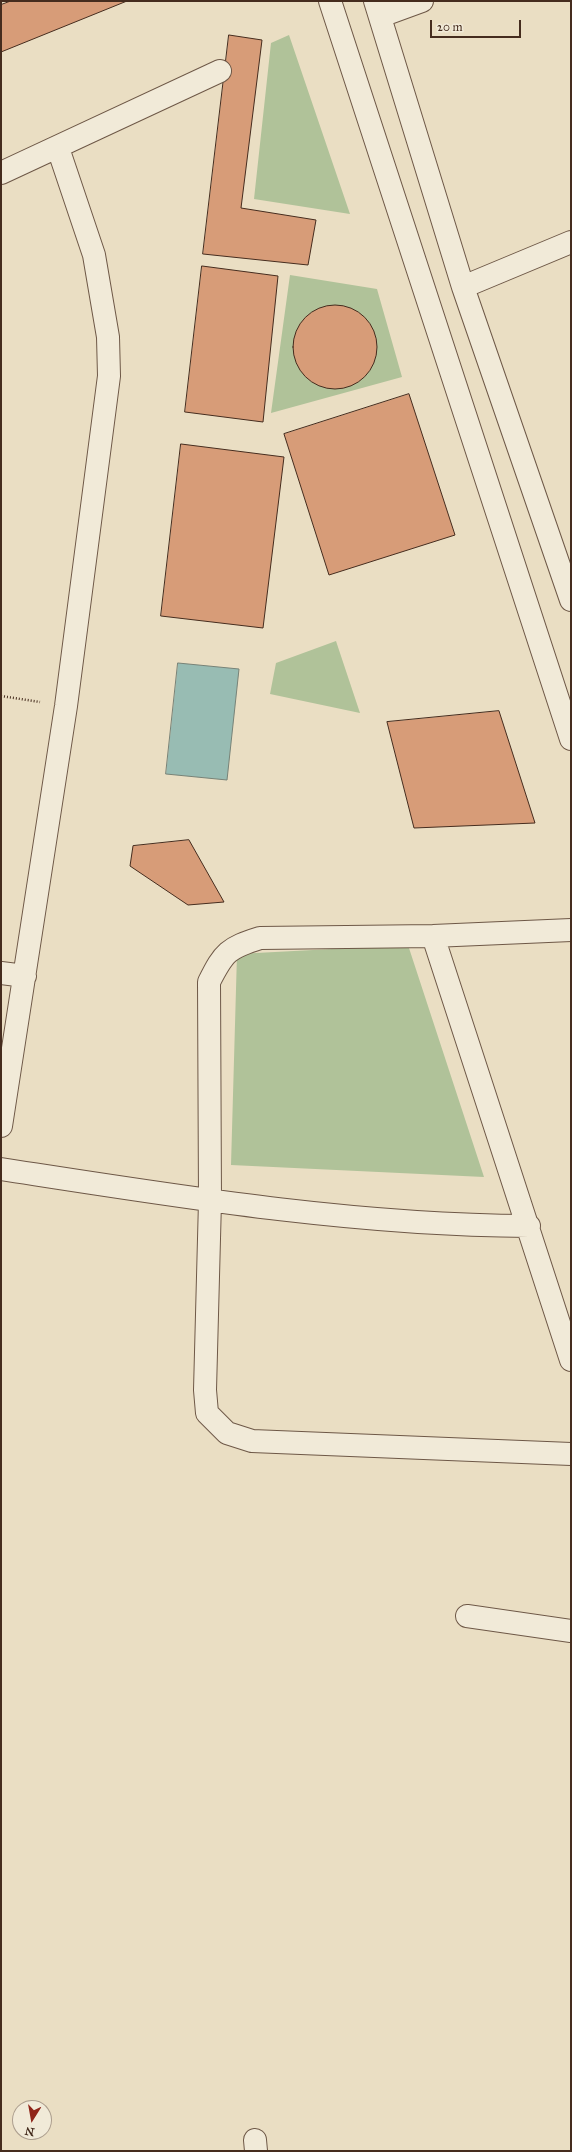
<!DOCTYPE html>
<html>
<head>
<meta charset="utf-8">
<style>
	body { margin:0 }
	#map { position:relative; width:572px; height:2152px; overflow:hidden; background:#eadec3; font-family:"IM FELL Great Primer",serif }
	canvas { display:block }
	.frame { position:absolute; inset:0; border:2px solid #452c1e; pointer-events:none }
	.north { position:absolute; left:12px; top:2100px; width:40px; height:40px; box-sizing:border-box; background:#f1ead8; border:1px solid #ac9e8e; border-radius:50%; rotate:191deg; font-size:11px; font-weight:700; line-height:16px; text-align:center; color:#452c1e }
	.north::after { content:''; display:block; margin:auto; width:14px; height:18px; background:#8f2418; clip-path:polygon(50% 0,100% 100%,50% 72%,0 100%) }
	.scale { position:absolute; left:430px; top:20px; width:91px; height:18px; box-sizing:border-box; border:2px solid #452c1e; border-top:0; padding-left:5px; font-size:12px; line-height:14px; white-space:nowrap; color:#452c1e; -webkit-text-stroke:3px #f1ead8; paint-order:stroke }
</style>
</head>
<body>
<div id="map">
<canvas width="572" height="2152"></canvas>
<div class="frame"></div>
<div class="north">N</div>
<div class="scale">20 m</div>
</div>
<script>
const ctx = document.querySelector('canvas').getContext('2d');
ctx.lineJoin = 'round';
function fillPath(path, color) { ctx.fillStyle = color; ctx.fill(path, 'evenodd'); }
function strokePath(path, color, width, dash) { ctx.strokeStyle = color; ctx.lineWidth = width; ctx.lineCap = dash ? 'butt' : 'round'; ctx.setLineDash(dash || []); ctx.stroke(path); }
fillPath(new Path2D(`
	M289 35 350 214 254 199 271 43Z
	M290 275 377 289 402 377 271 413Z
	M336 641 360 713 270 694 276 663Z
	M408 945 484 1177 231 1165 237 954Z`), '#b0c299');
const water = new Path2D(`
	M178 663 239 669 227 780 166 774Z`);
fillPath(water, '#98bcb3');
strokePath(water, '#778277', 1);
const building = new Path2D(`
	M11 1H127L1 52V5Z
	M229 35 262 40 241 208 316 220 308 265 203 254Z
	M202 266 278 276 263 422 185 412Z
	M293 347a42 42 0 1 1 84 0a42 42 0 1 1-84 0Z
	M409 394 455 535 329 575 284 434Z
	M181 444 284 457 263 628 161 616Z
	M499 711 535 823 414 828 387 722Z
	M189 840 224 902 188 905 130 866 133 846Z`);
fillPath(building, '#d79c78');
strokePath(building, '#452c1e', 1);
const minor = new Path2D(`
	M330 1 571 739
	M375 1 463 287 571 600
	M381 16 422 1
	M1 173 220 71
	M463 287 571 242
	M571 930 433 936 260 938C228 948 224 952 209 982L210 1201 205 1390 207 1413 227 1433 252 1441 571 1454
	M433 936 571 1360
	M1 973 25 976
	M1 1126 66 706 109 376 108 337 94 255 58 148
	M1 1169C176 1196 351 1225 529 1226
	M467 1616 571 1631
	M255 2140 256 2151`);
strokePath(minor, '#6e5847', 24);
strokePath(new Path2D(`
	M1 696 40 702`), '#452c1e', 2.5, [1, 2]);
strokePath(minor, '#f1ead8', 22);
</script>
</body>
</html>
